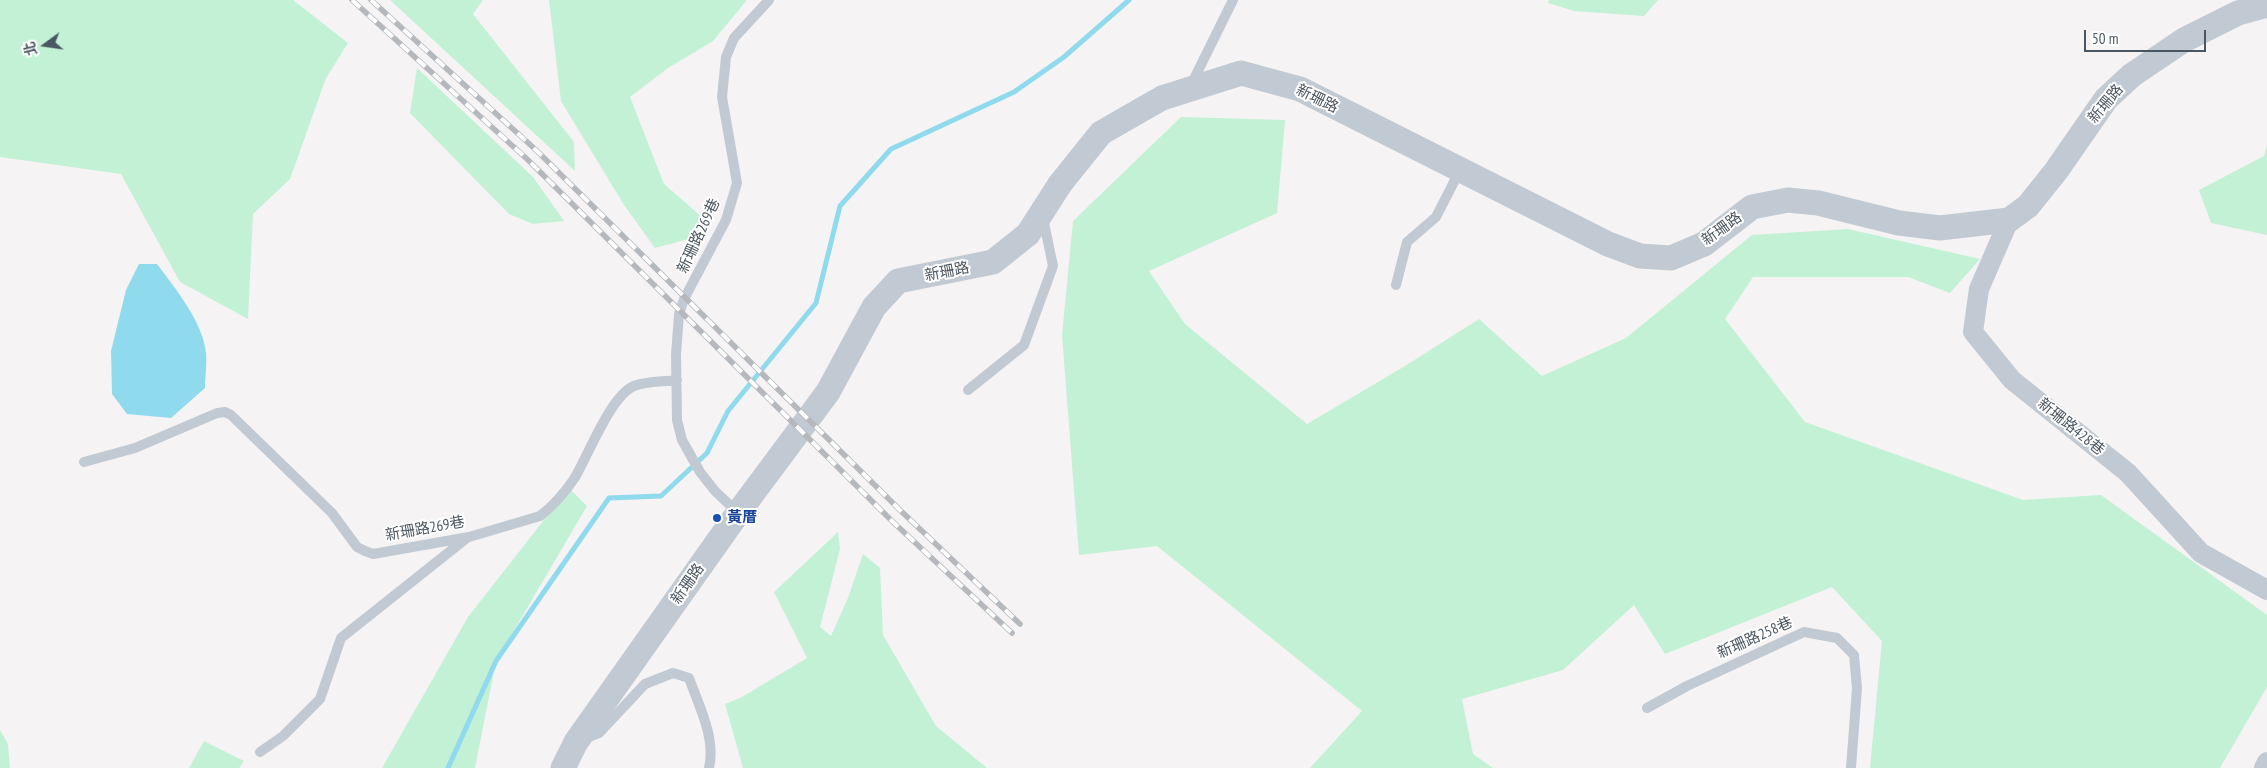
<!DOCTYPE html>
<html>
<head>
<meta charset="utf-8">
<style>
	body { margin:0 }
	#map { position:relative; width:2267px; height:768px; overflow:hidden; background:#f5f3f3; font-family:"PT Sans Narrow","Noto Sans TC",sans-serif }
	canvas { display:block }
	.north { position:absolute; left:20px; top:20px; width:50px; height:50px; -webkit-text-stroke:4px #fff; paint-order:stroke; rotate:256deg; font-size:14px; font-weight:700; line-height:20px; text-align:center; color:#4a5661 }
	.north::after { content:''; display:block; margin:auto; width:18px; height:22px; background:#4a5661; clip-path:polygon(50% 0,100% 100%,50% 72%,0 100%) }
	.scale { position:absolute; left:2084px; top:30px; width:122px; height:22px; box-sizing:border-box; border:2px solid #4a5661; border-top:0; padding-left:6px; font-size:15px; line-height:18px; white-space:nowrap; color:#4a5661; -webkit-text-stroke:4px #fff; paint-order:stroke }
</style>
</head>
<body>
<div id="map">
<canvas width="2267" height="768"></canvas>
<div class="north">北</div>
<div class="scale">50 m</div>
</div>
<script>
const ctx = document.querySelector('canvas').getContext('2d');
ctx.lineJoin = 'round';
function fillPath(path, color) { ctx.fillStyle = color; ctx.fill(path, 'evenodd'); }
function strokePath(path, color, width, dash) { ctx.strokeStyle = color; ctx.lineWidth = width; ctx.lineCap = dash ? 'butt' : 'round'; ctx.setLineDash(dash || []); ctx.stroke(path); }
function write(font, color, halo, rows, align = 'center') {
  ctx.font = font + ' "PT Sans Narrow","Noto Sans TC",sans-serif'; ctx.lineWidth = 4; ctx.setLineDash([]); ctx.textBaseline = 'middle'; ctx.strokeStyle = halo; ctx.fillStyle = color; for (const [text, x, y, turn = 0] of rows) {
    ctx.save(); ctx.translate(x, y); ctx.rotate((+turn || 0) * Math.PI / 180); ctx.textAlign = isNaN(turn) ? turn : align; if (halo) ctx.strokeText(text, 0, 0); ctx.fillText(text, 0, 0); ctx.restore();
  }
}
fillPath(new Path2D(`
	M0 0H293L348 43 326 78 290 179 253 214 248 319 180 282 121 174 0 157Z
	M390 0H483L473 14 574 142 575 171Z
	M549 0H747L713 41 668 68 630 97 664 184 702 217 692 238 655 248 624 205 561 101Z
	M1549 0H1658L1644 16 1574 11 1548 3Z
	M417 68 533 177 564 221 533 224 509 214 410 113Z
	M1181 117 1285 120 1277 213 1149 271 1185 324 1307 424 1405 366 1479 319 1542 376 1626 338 1752 235 1848 229 1980 259 1950 293 1908 277H1753L1725 319 1805 422 2023 500 2101 495 2267 615V687L2220 768H1870L1882 641 1832 587 1665 654 1634 605 1563 670 1462 699 1473 754 1493 768H1310L1362 711 1157 546 1079 555 1062 335 1073 221Z
	M2267 145V235L2211 223 2199 190 2264 156Z
	M569 488 587 506 496 661 475 768H382L468 617Z
	M838 532 840 549 820 627 831 636 848 598 863 554 880 568 883 635 936 726 987 768H743L725 704 742 697 807 658 774 592Z
	M0 730 8 744 10 768H0Z
	M204 741 244 761 239 768H189Z`), '#c3f1d5');
fillPath(new Path2D(`
	M139 264H157C175 288 203 322 206 353 207 365 205 377 205 388L171 418 127 414 112 394 111 351 126 290Z`), '#90daee');
strokePath(new Path2D(`
	M448 768 496 661 609 498 661 496 707 453 728 411 816 303 840 206 891 149 1014 92 1064 57 1129 0`), '#90daee', 5);
strokePath(new Path2D(`
	M1191 85 1233 0
	M1396 285 1407 242 1436 217 1460 170
	M968 390 1024 345 1053 266 1043 218
	M84 462 135 448 217 413 225 412 231 415 332 513 357 547 365 551 373 554 469 537 540 516C553 506 565 492 574 479 588 456 611 395 634 386 647 381 664 382 677 380
	M738 513 715 491 700 472 682 440 677 420 676 355 679 314 684 299 726 220 737 183 722 97 726 57 734 38 769 0
	M1647 708 1687 686 1804 632 1837 638 1854 655 1857 688 1851 768
	M586 738 599 733 645 684 673 673 689 678C699 706 716 738 709 768
	M260 752 283 736 320 699 341 638 468 537`), '#c1cad2', 10);
strokePath(new Path2D(`
	M2009 220 1979 289 1973 332 2012 380 2128 473 2201 553 2267 590
	M2264 768 2267 762`), '#c1cad2', 20);
strokePath(new Path2D(`
	M563 768 576 742 738 513 828 392 874 307 898 281 993 262 1028 234 1060 184 1101 133 1162 98 1241 73 1300 89 1608 244 1640 256 1671 258 1704 244 1752 207 1788 200 1818 203 1899 223 1940 228 2009 220 2028 206 2056 171 2106 99 2132 75 2184 40 2238 13 2267 5`), '#c1cad2', 25);
const rail = new Path2D(`
	M352 0 527 159 893 522 1012 633
	M371 0 536 150 902 512 1020 624`);
strokePath(rail, '#b5b8bd', 5.5);
strokePath(rail, '#fff', 4, [11]);
for (const [x, y, r, color] of [
	[717,518,5,"#1a4fb4"]
]) { const dot = new Path2D(); dot.arc(x, y, r, 0, 2 * Math.PI); ctx.fillStyle = color; ctx.fill(dot); strokePath(dot, '#fff', 2); }
write('15px', '#4a5661', '#fff', [
	["新珊路",1317,99,26],
	["新珊路",2106,104,-50],
	["新珊路",1722,229,-36],
	["新珊路269巷",699,236,-65],
	["新珊路",947,272,-11],
	["新珊路428巷",2071,427,39],
	["新珊路269巷",425,529,-10],
	["新珊路",688,584,-55],
	["新珊路258巷",1755,638,-24]
]);
write('bold 15px', '#164399', '#fff', [
	["黃厝",727,518]
], 'left');
</script>
</body>
</html>
